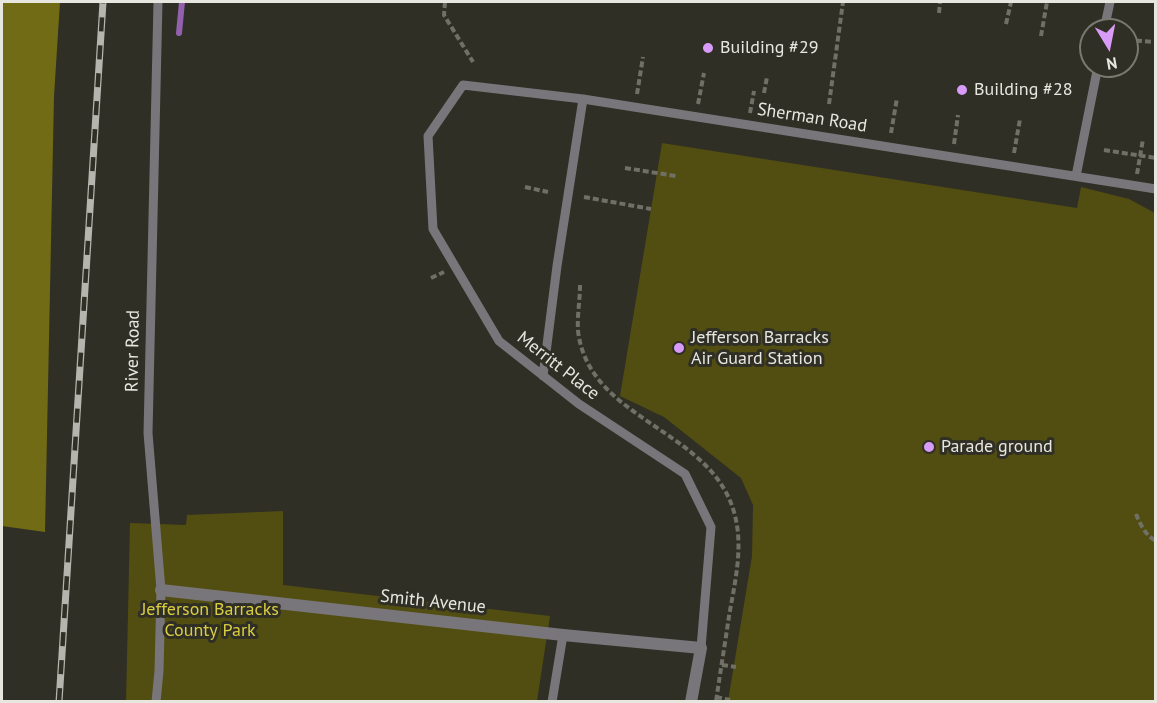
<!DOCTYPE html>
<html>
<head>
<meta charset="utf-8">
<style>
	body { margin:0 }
	#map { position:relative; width:1157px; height:703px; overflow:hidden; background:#2f2f25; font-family:"PT Sans",sans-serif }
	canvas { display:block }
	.frame { position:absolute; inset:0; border:3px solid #e7e7e0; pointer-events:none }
	.north { position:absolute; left:1079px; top:18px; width:60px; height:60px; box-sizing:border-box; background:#2f2f25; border:2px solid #797970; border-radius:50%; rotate:170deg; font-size:16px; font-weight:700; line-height:24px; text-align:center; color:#e7e7e0 }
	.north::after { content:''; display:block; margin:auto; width:21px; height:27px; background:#d89bf8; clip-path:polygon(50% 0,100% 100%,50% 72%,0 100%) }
</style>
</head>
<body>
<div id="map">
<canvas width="1157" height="703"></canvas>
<div class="frame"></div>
<div class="north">N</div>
</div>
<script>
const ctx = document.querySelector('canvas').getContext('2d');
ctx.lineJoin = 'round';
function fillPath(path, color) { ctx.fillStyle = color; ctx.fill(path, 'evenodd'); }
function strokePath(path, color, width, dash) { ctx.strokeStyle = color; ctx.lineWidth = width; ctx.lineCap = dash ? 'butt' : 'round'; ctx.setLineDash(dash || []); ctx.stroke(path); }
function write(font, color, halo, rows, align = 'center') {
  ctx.font = font + ' "PT Sans",sans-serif'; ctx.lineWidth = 6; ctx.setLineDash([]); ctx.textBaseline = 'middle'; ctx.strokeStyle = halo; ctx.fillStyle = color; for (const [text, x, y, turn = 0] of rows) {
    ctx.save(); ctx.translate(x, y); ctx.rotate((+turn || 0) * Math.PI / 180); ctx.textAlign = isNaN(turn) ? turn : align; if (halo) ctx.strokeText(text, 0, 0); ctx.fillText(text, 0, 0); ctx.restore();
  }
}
fillPath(new Path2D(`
	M662 143 1077 208 1081 187 1129 199 1155 213V701H728L752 556 753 505 741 478 664 417 620 396Z
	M283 511V585L550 616 537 701 126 702 130 523 186 525 187 515Z`), '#524d11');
fillPath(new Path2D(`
	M2 2H60L54 96 45 532 2 526Z`), '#726b16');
strokePath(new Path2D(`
	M179 33 182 2`), '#9360ad', 6);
strokePath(new Path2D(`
	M445 2 444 15 473 62
	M939 13 940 2
	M1006 24 1011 2
	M1041 36 1047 2
	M1127 40 1156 42
	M764 93 767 77
	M637 94 643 57
	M698 104 704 73
	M829 104 843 2
	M750 113 754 91
	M891 133 897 98
	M954 144 958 115
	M1104 150 1156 158
	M1014 153 1020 119
	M625 168 676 176
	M1137 174 1143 139
	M525 187 548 192
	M584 197 651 209
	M431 278 444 272
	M580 285C580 300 577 316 578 331 589 421 710 428 734 512 744 546 735 582 729 616 725 644 720 673 716 702
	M1136 514C1140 524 1146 536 1156 541
	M722 665 736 667
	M716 697 730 700`), '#707067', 4, [6, 3]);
strokePath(new Path2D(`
	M1104 30 1110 2
	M1076 176 1098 66
	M543 376 557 266 583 99
	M701 648 711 527 685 474 579 404 499 341 433 229 428 136 463 85 583 99 1156 189
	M156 702 159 671 161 590 148 433 158 2
	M552 702 563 635`), '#78767a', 9);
strokePath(new Path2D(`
	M161 590 563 635 701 648 691 702`), '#78767a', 12);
const rail = new Path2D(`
	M59 702 103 2`);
strokePath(rail, '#b5b5ad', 7);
strokePath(rail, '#2f2f25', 4.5, [14]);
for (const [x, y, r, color] of [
	[708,48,6,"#d89bf8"],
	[962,90,6,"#d89bf8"],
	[679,348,6,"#d89bf8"],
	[929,447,6,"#d89bf8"]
]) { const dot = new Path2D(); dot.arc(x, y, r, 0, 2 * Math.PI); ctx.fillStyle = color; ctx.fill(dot); strokePath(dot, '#2f2f25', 2); }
write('18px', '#e7e7e0', '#2f2f25', [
	["Building #29",720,48],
	["Building #28",974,90],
	["Jefferson Barracks",691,338],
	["Air Guard Station",691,359],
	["Parade ground",941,447]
], 'left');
write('18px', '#e7e7e0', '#2f2f25', [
	["Sherman Road",812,118,9],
	["River Road",133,351,-89],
	["Merritt Place",558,366,38],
	["Smith Avenue",433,602,6]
]);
write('18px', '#dace40', '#2f2f25', [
	["Jefferson Barracks",210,610],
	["County Park",210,631]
]);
</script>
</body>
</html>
